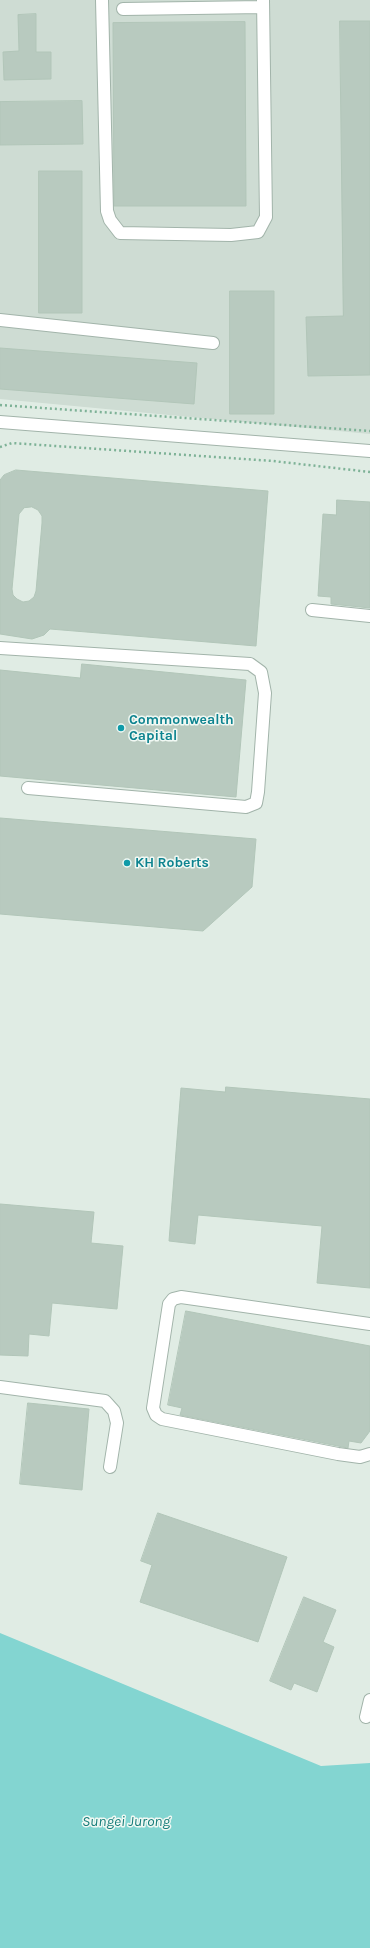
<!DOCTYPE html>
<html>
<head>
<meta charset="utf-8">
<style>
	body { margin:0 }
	canvas { display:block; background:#e0ece4 }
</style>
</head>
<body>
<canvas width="370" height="1948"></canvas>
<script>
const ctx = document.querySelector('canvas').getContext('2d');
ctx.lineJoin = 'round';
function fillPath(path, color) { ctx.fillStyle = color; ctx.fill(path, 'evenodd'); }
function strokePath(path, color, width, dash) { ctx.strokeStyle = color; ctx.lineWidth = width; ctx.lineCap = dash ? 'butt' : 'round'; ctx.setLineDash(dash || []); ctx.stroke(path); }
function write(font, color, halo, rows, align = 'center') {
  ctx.font = font + ' Karla,sans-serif'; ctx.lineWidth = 3; ctx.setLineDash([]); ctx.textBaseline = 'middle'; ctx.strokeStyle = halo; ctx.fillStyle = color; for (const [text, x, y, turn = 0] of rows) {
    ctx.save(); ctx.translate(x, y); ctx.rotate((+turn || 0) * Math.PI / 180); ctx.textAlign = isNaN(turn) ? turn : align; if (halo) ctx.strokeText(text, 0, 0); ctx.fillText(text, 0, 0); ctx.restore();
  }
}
fillPath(new Path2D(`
	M0 0H370V434L0 399Z`), '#cedcd3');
fillPath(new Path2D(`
	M0 1633 321 1766 370 1763V1948H0Z`), '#83d5d1');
const building = new Path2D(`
	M36 14V52H51V79L4 80 3 52 19 51 18 15Z
	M340 21H370V375L308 376 306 317 343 316Z
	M245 22 246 206H114L113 23Z
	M82 101 83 144 0 145V102Z
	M39 171H82V313H39Z
	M230 291H274V414H230Z
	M0 348 197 363 194 404 0 389Z
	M16 470 268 491 256 646 50 629 44 635 32 639 0 634V480L4 475ZM32 507 38 510 42 516V523L36 591 34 597 29 601 23 602 17 599 13 595 12 589 19 514 24 508Z
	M337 500 370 502V608L331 604V597L318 596 323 514 336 515Z
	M82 664 246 680 236 797 0 776V670L80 678Z
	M0 818 256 839 252 887 203 931 0 914Z
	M226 1087 370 1099V1288L317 1283 322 1226 198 1215 195 1244 169 1241 181 1088 225 1092Z
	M0 1204 94 1212 91 1243 123 1246 117 1309 52 1303 49 1336 29 1334 28 1356 0 1355Z
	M186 1311 370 1346V1431L361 1443 349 1441 348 1448 180 1415 182 1408 168 1405Z
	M28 1403 89 1409 82 1490 20 1484Z
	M158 1513 287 1557 258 1642 140 1602 152 1565 141 1561Z
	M304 1597 336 1610 323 1642 334 1647 317 1692 294 1683 291 1690 270 1681Z`);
fillPath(building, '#b8cabf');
strokePath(building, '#b2c6b9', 1);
const minor = new Path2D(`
	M102 0 107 211 110 220 120 233 231 235 258 232 266 217 263 0
	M123 9 263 7
	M0 320 213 343
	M0 422 370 451
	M312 610 370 616
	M0 648 250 664 261 672 265 693 258 792 256 803 246 807 28 788
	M370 1324 181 1297 173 1299 169 1304 153 1408 156 1415 162 1419 338 1454 360 1457 370 1454
	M0 1387 105 1401 114 1411 117 1423 110 1467
	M366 1717 370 1700`);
strokePath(minor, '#a2b4aa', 14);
strokePath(new Path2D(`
	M0 405 370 431
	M0 447 12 443 273 461 370 472`), '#7eb297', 2.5, [2, 3]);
strokePath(minor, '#fff', 12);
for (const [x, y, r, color] of [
	[121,728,4,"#0f9aa8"],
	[127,863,4,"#0f9aa8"]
]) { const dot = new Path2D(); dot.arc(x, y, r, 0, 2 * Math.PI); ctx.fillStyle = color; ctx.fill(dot); strokePath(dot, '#f0f8f3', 1.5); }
write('bold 14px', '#0d838f', '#f0f8f3', [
	["Commonwealth",129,720],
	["Capital",129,736],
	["KH Roberts",135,863]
], 'left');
write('italic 15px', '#167d7a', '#f0f8f3', [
	["Sungei Jurong",126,1822]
]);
</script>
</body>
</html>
